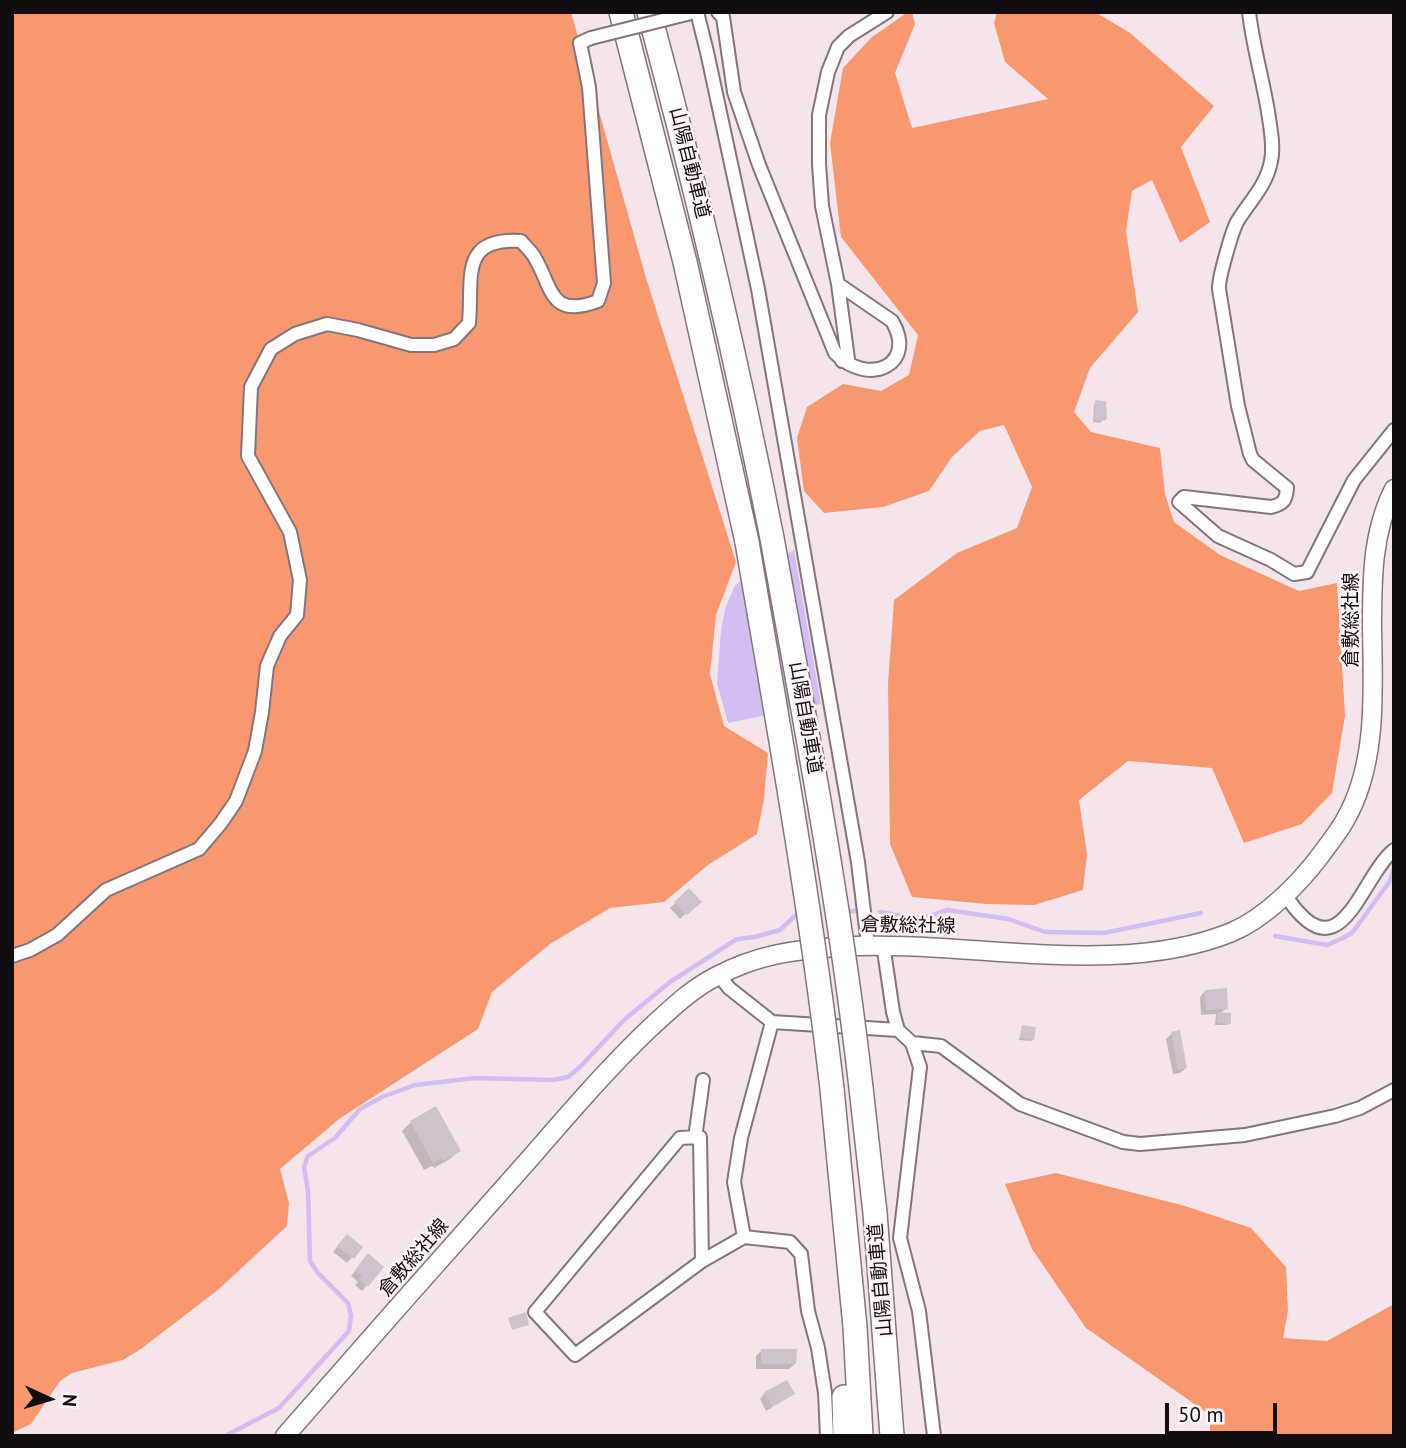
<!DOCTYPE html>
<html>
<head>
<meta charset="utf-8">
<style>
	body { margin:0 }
	#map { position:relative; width:1406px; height:1448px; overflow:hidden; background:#f5e5eb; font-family:"PT Sans",sans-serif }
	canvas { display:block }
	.frame { position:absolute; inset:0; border:14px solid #120d0f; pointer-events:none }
	.north { position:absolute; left:14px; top:1364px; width:70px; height:70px; -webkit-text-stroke:5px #fef4f7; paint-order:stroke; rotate:94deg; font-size:19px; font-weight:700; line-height:28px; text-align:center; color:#120d0f }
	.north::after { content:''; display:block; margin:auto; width:24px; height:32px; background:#120d0f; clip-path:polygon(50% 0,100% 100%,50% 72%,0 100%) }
	.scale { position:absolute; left:1165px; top:1403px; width:112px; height:32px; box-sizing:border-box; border:4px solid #120d0f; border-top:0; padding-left:9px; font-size:21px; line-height:24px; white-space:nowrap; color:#120d0f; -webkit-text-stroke:5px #fef4f7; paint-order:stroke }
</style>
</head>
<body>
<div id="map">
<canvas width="1406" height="1448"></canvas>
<div class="frame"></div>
<div class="north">N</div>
<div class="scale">50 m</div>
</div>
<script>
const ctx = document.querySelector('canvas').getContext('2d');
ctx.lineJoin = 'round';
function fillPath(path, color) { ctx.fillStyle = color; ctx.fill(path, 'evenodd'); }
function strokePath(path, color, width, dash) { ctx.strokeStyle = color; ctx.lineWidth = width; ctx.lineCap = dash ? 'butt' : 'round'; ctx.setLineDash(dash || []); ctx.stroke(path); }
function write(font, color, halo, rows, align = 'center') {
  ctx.font = font + ' "PT Sans","Noto Sans JP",sans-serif'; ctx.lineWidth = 5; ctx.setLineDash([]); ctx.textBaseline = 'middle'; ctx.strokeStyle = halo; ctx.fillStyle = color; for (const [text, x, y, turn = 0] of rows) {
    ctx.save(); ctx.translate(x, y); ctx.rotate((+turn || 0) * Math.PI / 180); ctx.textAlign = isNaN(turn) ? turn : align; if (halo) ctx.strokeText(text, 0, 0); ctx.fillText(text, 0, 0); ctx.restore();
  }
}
fillPath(new Path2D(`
	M12 12H571L646 278 736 562 716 615 710 674 724 726 768 753 764 799 757 834 708 865 664 902 610 908 550 944 492 992 478 1029 339 1119 280 1169 289 1203 287 1226 219 1289 141 1349 123 1360 72 1373 60 1381 31 1424 12 1433Z
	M908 12H912L915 24 895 73 912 128 1048 99 1005 62 994 23 997 12H1095L1130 33 1214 106 1181 147 1210 222 1180 243 1152 180 1132 191 1126 231 1138 312 1090 368 1074 412 1091 432 1160 448 1165 494 1174 522 1220 555 1299 591 1337 583 1345 716 1332 793 1302 824 1244 843 1212 768 1128 761 1079 800 1087 854 1083 890 1034 905 986 904 912 897 890 844 888 684 894 600 957 553 1017 528 1032 487 1004 425 980 431 952 457 929 491 883 507 824 513 804 491 797 438 807 407 843 384 881 391 909 375 918 335 841 237 830 143 843 68 872 37Z
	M1056 1173 1185 1206 1251 1228 1286 1267 1288 1311 1283 1338 1327 1341 1394 1304V1436H1210V1415L1086 1328 1032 1249 1005 1184Z`), '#f9986f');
fillPath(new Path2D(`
	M794 550 821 704 728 723 717 683 721 631 725 609 735 585Z`), '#d3bdf2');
fillPath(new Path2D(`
	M1096 402 1105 417 1100 423 1093 422 1094 404Z
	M689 891 699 902 680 919 670 908Z
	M1205 991 1226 1008 1220 1014 1229 1023 1227 1025H1215L1216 1014 1201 1015 1200 997Z
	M1022 1027 1033 1039 1031 1041 1019 1040Z
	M1172 1033 1186 1068 1180 1073 1173 1074 1166 1039Z
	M411 1122 459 1151 450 1159 434 1168 432 1166 424 1170 402 1131Z
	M342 1241 361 1248 347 1263 333 1252Z
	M363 1261 367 1285 362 1291 355 1285 358 1282 351 1276Z
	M761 1351 795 1364 789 1369H756V1356Z
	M765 1393 793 1394 766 1411 760 1399Z`), '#0003');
strokePath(new Path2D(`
	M844 912 857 911
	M880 912 913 918 927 917 947 910 1008 919 1045 932 1104 933 1201 913
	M1275 936 1327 945 1341 939 1352 933 1390 881 1394 868
	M225 1436 279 1408 349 1331 351 1316 348 1303 318 1273 310 1261 308 1191 304 1167 308 1156 335 1138 360 1109 382 1097 415 1085 475 1078 553 1080 568 1077 580 1067 624 1020 670 982 737 939 755 937 780 930 796 915H800`), '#d3bdf2', 4.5);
fillPath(new Path2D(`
	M1095 400 1106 401 1107 418 1104 421 1094 420Z
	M689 888 702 902 687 915 674 902Z
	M1227 988 1228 1009 1206 1010 1205 990Z
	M1217 1012 1231 1013V1024L1217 1023Z
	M1022 1025 1036 1027 1034 1040 1020 1038Z
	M1180 1030 1187 1068 1178 1070 1171 1032Z
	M436 1106 461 1151 443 1161 441 1158 433 1163 410 1121Z
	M347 1234 363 1247 354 1259 337 1246Z
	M368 1253 384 1267 368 1287 359 1279 362 1276 355 1270Z
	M526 1312 529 1325 512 1330 508 1318Z
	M761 1349H797L796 1364H761Z
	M787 1380 795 1394 772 1407 764 1392Z`), '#cec3cd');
const street = new Path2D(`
	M697 12 707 52 758 289 858 862 868 945
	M718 12 723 17 734 92 759 165 835 353C869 388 918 364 892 321L838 284
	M1249 12C1253 48 1264 83 1269 118 1271 132 1274 147 1271 161 1267 185 1249 202 1237 222 1232 231 1218 280 1219 289L1238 406 1250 454 1253 460 1287 488C1286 500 1284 504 1271 507L1184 497 1179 502 1218 536 1271 560 1294 574 1307 572 1354 480 1394 430
	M842 361 848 359 838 284 822 206 819 164V115L828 72 838 47 849 36 887 12
	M1286 896C1341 979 1360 877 1394 850
	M883 944 893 1012 898 1030 912 1043 920 1067 900 1238 919 1311 934 1436
	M12 956 30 950 57 935 106 890 199 849 221 823 236 801 255 751 262 712 267 666 280 636 297 615 300 580 290 532 248 456 251 387 271 349 295 334 327 324 358 330 411 345H434L454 339 469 323C473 278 459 237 521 241 525 246 532 252 535 258 553 289 550 319 598 301L604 283 589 87 580 43 591 38
	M719 975 729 988 772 1022 898 1030
	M912 1043 941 1046 1020 1104 1123 1142 1140 1144 1245 1135 1335 1116 1360 1108 1394 1090
	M700 1137 702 1261 575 1355 535 1312 680 1138Z
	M695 1138 703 1080
	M744 1237 734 1182 741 1138 772 1022
	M702 1261 744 1237 790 1242 801 1254 808 1311 818 1348 825 1393 827 1436`);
const secondary = new Path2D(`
	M285 1436C367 1342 450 1248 533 1155 571 1111 609 1067 651 1027 672 1008 691 989 717 976 757 955 792 950 836 947 962 938 1115 980 1232 932 1265 918 1299 884 1320 856 1328 845 1337 834 1344 822 1378 765 1373 691 1372 627 1372 580 1372 532 1394 489`);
const highway = new Path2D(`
	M621 12 685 262 747 542
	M649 12C696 186 737 361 772 538
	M861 1088 875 1213 892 1436
	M832 1089 855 1327 861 1436
	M844 1397 845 1436`);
strokePath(street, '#83757b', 16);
strokePath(secondary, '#83757b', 21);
strokePath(highway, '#83757b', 26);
strokePath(street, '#fff', 12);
strokePath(secondary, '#fff', 18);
strokePath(highway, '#fff', 23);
const streetBridge = new Path2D(`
	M591 38 691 13`);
const highwayBridge = new Path2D(`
	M772 538C805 721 840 903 861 1088
	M747 542C778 724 811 906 832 1089`);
strokePath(streetBridge, '#83757b', 16, []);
strokePath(highwayBridge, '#83757b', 26, []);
strokePath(streetBridge, '#fff', 12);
strokePath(highwayBridge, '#fff', 23);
write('19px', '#120d0f', '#fef4f7', [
	["山陽自動車道",689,163,76],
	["倉敷総社線",1352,620,-90],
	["山陽自動車道",805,718,80],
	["倉敷総社線",908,926,1],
	["倉敷総社線",414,1258,-49],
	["山陽自動車道",881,1280,-95]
]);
</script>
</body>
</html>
